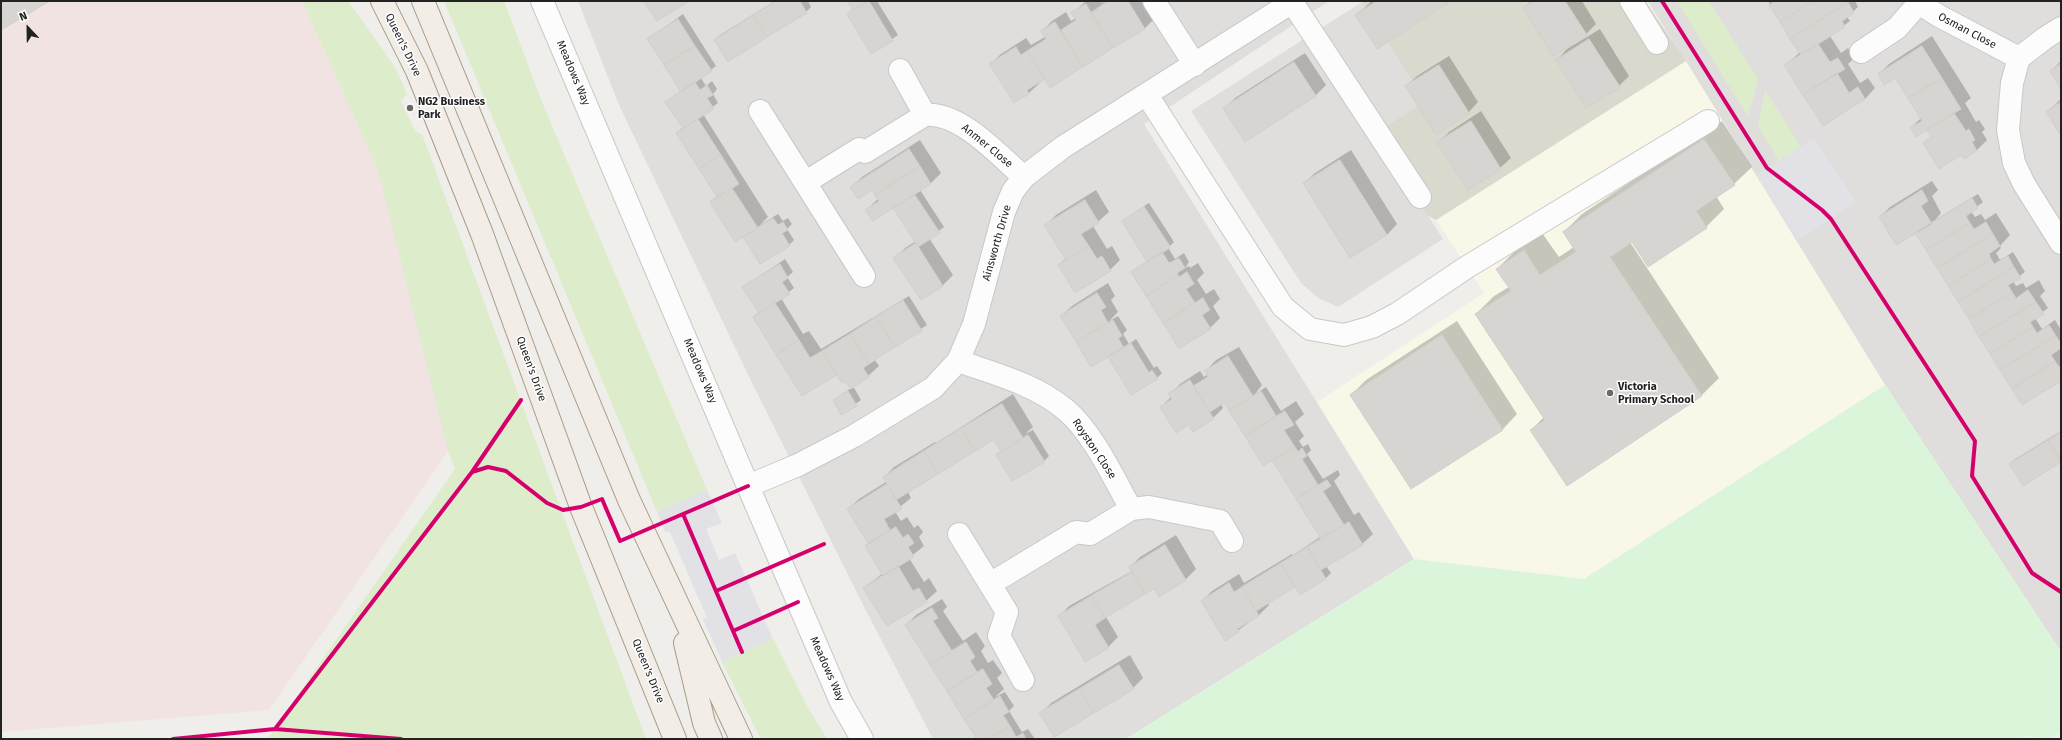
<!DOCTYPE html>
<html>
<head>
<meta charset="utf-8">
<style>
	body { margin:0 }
	#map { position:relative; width:2062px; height:740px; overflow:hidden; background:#f0eeeb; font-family:"Fira Sans",sans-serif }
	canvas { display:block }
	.frame { position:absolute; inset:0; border:2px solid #222; pointer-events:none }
	.north { position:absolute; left:8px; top:8px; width:40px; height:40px; -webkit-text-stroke:3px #fff; paint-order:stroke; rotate:338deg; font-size:11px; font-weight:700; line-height:16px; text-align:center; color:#222 }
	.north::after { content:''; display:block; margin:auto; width:14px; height:18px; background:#222; clip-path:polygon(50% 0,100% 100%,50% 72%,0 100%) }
</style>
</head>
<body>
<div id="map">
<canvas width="2062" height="740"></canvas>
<div class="frame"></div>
<div class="north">N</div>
</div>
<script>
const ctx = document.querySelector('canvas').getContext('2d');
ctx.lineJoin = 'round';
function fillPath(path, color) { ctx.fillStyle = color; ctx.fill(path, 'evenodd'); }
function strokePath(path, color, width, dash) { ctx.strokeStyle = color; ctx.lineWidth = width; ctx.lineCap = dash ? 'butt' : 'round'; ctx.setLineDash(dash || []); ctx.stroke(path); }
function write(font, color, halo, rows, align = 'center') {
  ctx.font = font + ' "Fira Sans",sans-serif'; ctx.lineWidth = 3; ctx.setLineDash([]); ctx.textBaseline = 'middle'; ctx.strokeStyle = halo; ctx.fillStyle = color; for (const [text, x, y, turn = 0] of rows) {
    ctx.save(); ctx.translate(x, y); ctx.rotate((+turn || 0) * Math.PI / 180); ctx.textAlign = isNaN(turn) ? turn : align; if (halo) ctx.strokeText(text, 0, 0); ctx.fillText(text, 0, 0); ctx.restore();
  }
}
fillPath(new Path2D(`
	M578 1H1329L1144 124 1414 559 1126 739H933L862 603 753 385 619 105Z
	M1648 1H2061V652L1885 385Z
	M1362 2 1425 101 1375 133 1443 239 1338 307 1318 298 1301 283 1191 111Z`), '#dfdedc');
fillPath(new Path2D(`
	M1 1H302L378 170 448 451 269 710 1 732Z`), '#f1e3e1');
fillPath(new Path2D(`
	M1686 61 1885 385 2061 652V731L2048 739 2027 736 2019 739H1126L1414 559 1317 402 1484 293 1436 220Z`), '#f8f7e8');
fillPath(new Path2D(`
	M1363 1H1645L1686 61 1436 220 1427 215 1375 133 1425 101 1362 2Z`), '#d9d9cd');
fillPath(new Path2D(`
	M302 1H348L395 67 407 94 401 101 415 131 422 134 646 739H267L455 469 448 451 378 170Z
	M444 1H504L544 107 707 490 657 512Z
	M1677 1H1709L1758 79 1748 117Z
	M1765 90 1801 147 1779 161 1758 126Z
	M773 639 806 704 827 739H761L722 662Z`), '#ddeccb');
fillPath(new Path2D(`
	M1885 385 2061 652V731L2048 739 2027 736 2019 739H1126L1414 559 1584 579Z`), '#daf5da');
fillPath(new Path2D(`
	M1814 138 1856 203 1798 240 1756 175Z
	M707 490 722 523 706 529 719 560 735 553 773 639 722 662 703 619 707 618 670 532H665L657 512Z`), '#e2e1e5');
fillPath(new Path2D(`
	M775 1H808L811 7 806 12 715 40 720 35Z
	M848 1H877L898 35 872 53 848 15 853 9Z
	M1086 1H1100L1102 3 1105 1H1145L1155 18 1145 28 1050 86 1045 78 1029 93 1014 102 990 64 1001 54 1026 38 1031 45 1045 37 1042 31 1052 21 1066 12 1071 21 1076 18 1073 13Z
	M1372 1H1449L1377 48 1356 15Z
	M1531 1H1582L1596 24 1586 34 1524 8Z
	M1768 1H1855L1858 7 1847 17 1850 21 1830 36 1841 53 1848 48 1854 58 1848 64 1860 83 1868 78 1875 88 1865 99 1823 125 1786 65 1800 52Z
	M683 14 716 66 701 78 706 86 712 81 717 89 713 94 718 103 703 114 768 217 760 225 778 214 783 221 788 218 792 224 787 229 794 240 789 245 744 238 711 202 717 196 677 133 683 127 667 102 681 91 648 39Z
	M1600 29 1629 76 1619 86 1557 60 1567 49Z
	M1932 36 1971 98 1965 103 1976 122 1979 120 1985 129 1982 132 1987 140 1977 150 1964 158 1962 154 1924 143 1932 136 1928 129 1911 128 1921 118 1895 76 1879 74 1889 64Z
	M1305 53 1326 85 1316 95 1246 141 1225 109 1235 98Z
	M1449 56 1478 102 1468 113 1406 86 1417 76Z
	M2061 61V87L2051 71Z
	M2061 99V134L2047 112Z
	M1481 111 1511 158 1500 168 1468 189 1439 142 1449 132Z
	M1722 121 1752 167 1734 184 1716 196 1724 209 1706 227 1648 265 1632 241 1630 242 1719 378 1701 396 1531 430 1544 417 1476 314 1494 296 1509 287 1497 269 1515 251 1542 233 1559 257 1574 247 1564 232 1582 214Z
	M920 140 941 173 931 183 920 190 944 227 929 238 953 275 943 285 921 299 895 258 905 248 916 241 893 207 866 210 879 198 872 189 852 187 862 177Z
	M1351 150 1397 224 1387 235 1304 183 1315 173Z
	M1932 181 1938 190 1932 196 1941 213 1935 220 1978 194 1983 202 1971 211 1975 217 1981 214 1985 220 1996 213 2010 235 2000 246 2001 248 1996 253 2000 260 2013 252 2025 272 2013 281 2016 286 2023 283 2026 288 2039 280 2045 291 2040 296 2048 308 2035 318 2042 329 2055 320 2061 330V380L1916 232 1880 217 1890 207Z
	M1096 190 1109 212 1093 226 1107 249 1112 246 1120 260 1110 270 1059 265 1066 258 1046 225 1056 215Z
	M1149 203 1174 242 1170 246 1144 206Z
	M1143 207 1175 259 1184 253 1189 262 1185 268 1189 266 1190 268 1198 263 1204 273 1197 280 1206 294 1214 289 1220 299 1213 306 1220 318 1210 328 1132 272 1148 261 1123 221Z
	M785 259 793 272 787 277 794 288 781 298 803 334 809 331 821 349 909 296 927 325 874 359 879 366 868 376 853 386 861 400 842 414 834 401 851 388 845 380 837 373 803 395 754 317 759 312 744 287Z
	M1108 283 1115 296 1111 300 1118 312 1109 321 1118 316 1127 330 1123 334 1129 344 1136 339 1154 368 1157 366 1162 373 1157 378 1108 356 1061 316 1072 306Z
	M1457 321 1517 414 1503 429 1411 488 1351 395 1366 380Z
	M1239 347 1262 385 1255 394 1266 387 1281 411 1296 401 1304 414 1295 422 1304 436 1299 441 1303 447 1308 444 1311 450 1307 454 1323 479 1338 470 1340 475 1334 481 1354 515 1359 512 1373 534 1362 544 1326 566 1331 573 1326 578 1301 593 1296 585 1268 603 1269 605 1259 615 1225 640 1202 601 1212 591 1239 574 1244 583 1292 554 1293 555 1320 537 1274 461 1277 457 1263 465 1224 402 1221 404 1223 408 1213 418 1189 424 1161 407 1171 397 1170 394 1180 384 1200 371 1204 377 1208 374 1206 371 1216 360Z
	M1013 394 1033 427 1025 434 1033 430 1049 456 1044 461 997 455 1001 451 994 439 908 492 911 498 895 511 901 521 907 517 914 528 918 525 923 532 919 537 924 546 909 558 924 582 929 578 937 591 926 601 887 625 864 588 883 573 866 546 869 543 848 509 859 499 886 482 884 477 894 467 935 442 936 443Z
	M2061 431V461L2023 485 2010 464 2015 459Z
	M1176 535 1196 569 1186 579 1159 595 1155 587 1106 617 1118 637 1108 647 1059 617 1069 606 1132 571 1130 567 1140 557Z
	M942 599 947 607 943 611 963 641 976 632 985 646 981 651 988 663 993 660 1002 673 997 678 1004 689 995 697 1005 692 1014 706 1009 711 1022 732 1028 729 1035 739H978L906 625 916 615Z
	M1130 655 1143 678 1133 688 1041 713 1051 703Z`), '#0003');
const building = new Path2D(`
	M1 1H50L1 30Z
	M644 1H687L688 2 657 21Z
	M776 1H800L807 13 767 37 753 15Z
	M847 1H868L853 10Z
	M869 1 893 41 871 54 847 14Z
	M1108 1H1128L1145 29 1113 48 1091 13Z
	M1377 1H1447L1448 3 1377 49 1355 15Z
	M1534 1H1565L1587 35 1553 56 1523 8Z
	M1776 1H1813L1780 22 1769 5Z
	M1813 1 1848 2 1790 39 1780 22Z
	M1848 2 1854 13 1842 21 1845 27 1801 55 1790 39Z
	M1086 4 1113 48 1083 67 1061 30 1076 20 1071 13Z
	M753 15 767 37 728 62 714 40Z
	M678 19 695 46 664 65 647 39Z
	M1055 22 1083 67 1050 88 1027 51 1046 39 1041 31Z
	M1589 39 1620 87 1586 108 1556 60Z
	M1818 44 1830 62 1838 58 1845 69 1803 95 1784 65Z
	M695 46 712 71 681 92 664 65Z
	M1922 46 1942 78 1908 98 1895 78 1884 85 1878 74Z
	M1016 47 1021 55 1027 51 1045 79 1027 90 1029 94 1014 103 989 64Z
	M1294 62 1316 96 1245 142 1223 108Z
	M2061 64V89L2050 71Z
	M1439 65 1469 113 1436 135 1405 86Z
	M1837 73 1849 93 1858 87 1865 99 1823 126 1803 95Z
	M1942 78 1961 109 1916 137 1910 128 1922 121 1908 98Z
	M695 82 700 90 707 85 713 95 707 98 714 109 683 128 665 102Z
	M2061 102V136L2046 112Z
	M1954 113 1966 131 1969 129 1975 140 1972 142 1977 151 1964 159 1961 155 1939 169 1923 143 1931 137 1927 130Z
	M698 119 721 155 699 169 676 133Z
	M1471 121 1501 169 1468 190 1437 142Z
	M1704 139 1735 185 1696 211 1707 228 1648 267 1632 242 1610 257 1702 396 1567 486 1530 430 1545 420 1475 314 1511 291 1496 269 1524 250 1540 275 1576 252 1563 232Z
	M909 149 920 166 875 195 872 190 858 199 850 187Z
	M721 155 739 184 717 197 699 169Z
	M1340 160 1387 235 1350 258 1303 183Z
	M920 166 931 184 873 221 865 210 879 201 875 195Z
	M732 188 758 228 735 242 710 202Z
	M1922 190 1928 201 1921 206 1932 224 1896 245 1879 217Z
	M915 195 940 233 918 247 893 208Z
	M1972 198 1978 208 1966 216 1970 223 1926 250 1915 233Z
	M1085 200 1099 223 1081 234 1089 246 1066 260 1044 225Z
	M1144 207 1170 248 1147 262 1122 221Z
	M773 218 778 225 783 222 788 230 782 233 790 246 760 264 743 237Z
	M1986 222 1993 234 1937 268 1926 250 1970 223 1974 229Z
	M1993 234 2000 246 1989 254 1991 259 1948 286 1937 268Z
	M916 243 943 286 921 300 893 258Z
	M1089 246 1097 259 1102 256 1111 271 1075 293 1058 265Z
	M1162 252 1169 263 1179 258 1185 268 1177 273 1178 275 1146 296 1131 272Z
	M2008 256 2014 267 1958 302 1948 286 1991 259 1994 264Z
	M780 264 788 278 782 282 790 294 759 313 742 287Z
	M2014 267 2021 278 2008 285 2012 292 1969 319 1958 302Z
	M1187 272 1194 284 1186 289 1195 303 1163 323 1146 296 1178 275 1179 277Z
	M2028 290 2036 302 1979 337 1969 319 2012 292 2016 298Z
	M1097 293 1106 307 1101 310 1108 323 1076 342 1060 316Z
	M1203 298 1210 310 1202 315 1211 329 1179 349 1163 323Z
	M903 300 922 331 895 347 876 317Z
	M2036 302 2044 314 2030 322 2033 327 1990 354 1979 337Z
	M775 303 799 340 776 355 753 317Z
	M876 317 895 347 869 364 850 334Z
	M1113 320 1122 336 1118 338 1124 348 1091 367 1076 342Z
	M2049 325 2056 336 2000 370 1990 354 2033 327 2037 333Z
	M850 334 869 364 863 368 869 377 851 389 845 381 842 383 822 351Z
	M1442 335 1503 430 1411 489 1350 395Z
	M2056 336 2061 343V348L2051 355 2055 361 2012 389 2000 370Z
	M799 340 810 358 822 351 837 375 802 396 776 355Z
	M1131 343 1149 373 1152 370 1158 379 1131 395 1108 357Z
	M1228 356 1253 396 1229 411 1224 403 1210 412 1193 386 1208 377 1205 371Z
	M2055 361 2059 367 2061 365V381L2022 405 2012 389Z
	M1190 380 1214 419 1193 432 1188 425 1176 433 1160 407 1172 399 1168 394Z
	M848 391 857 406 841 415 833 400Z
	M1261 391 1276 416 1245 436 1229 411Z
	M1002 404 1023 438 1001 452 994 440 975 451 961 428Z
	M1285 411 1294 425 1284 430 1295 447 1263 466 1245 436Z
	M961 428 975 451 938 474 924 451Z
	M2061 432V460L2048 440Z
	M1028 435 1045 462 1012 481 996 455Z
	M2048 440 2061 462 2023 486 2009 464Z
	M1295 447 1298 452 1302 448 1307 456 1302 459 1318 485 1296 499 1272 460Z
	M924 451 938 474 896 500 883 477Z
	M1327 480 1331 486 1323 491 1344 525 1321 539 1296 499Z
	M887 484 902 509 884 519 890 530 868 543 847 509Z
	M1349 522 1363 545 1321 570 1307 547Z
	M896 527 903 538 908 534 914 543 908 547 914 557 883 576 865 546Z
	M1165 545 1186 580 1159 597 1154 589 1145 594 1129 567Z
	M1307 547 1326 579 1300 595 1281 563Z
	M1281 563 1295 587 1256 611 1242 587Z
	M898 566 913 591 919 588 927 602 887 626 863 588Z
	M1132 572 1145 594 1105 618 1091 596Z
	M1229 583 1234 592 1242 587 1259 616 1237 629 1239 632 1225 641 1201 601Z
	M1091 596 1105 618 1095 625 1109 648 1085 662 1058 616Z
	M932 608 938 618 933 621 952 651 930 665 905 625Z
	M966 642 975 657 970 661 977 672 947 691 930 665Z
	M1119 665 1134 689 1094 713 1079 689Z
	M983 669 992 684 986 688 994 700 964 719 947 691Z
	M1079 689 1094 713 1054 737 1039 713Z
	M1000 696 1009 712 1003 715 1010 726 989 739H977L964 719Z
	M1010 726 1016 737 1023 733 1026 739H989Z`);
fillPath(building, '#d7d4d2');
strokePath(building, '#d3d0cc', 1);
const minor = new Path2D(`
	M542 1 748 486 841 702 862 739
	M1154 1 1195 65
	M1631 1 1657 43
	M1916 1 1939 16 2019 58
	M1292 2 1420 197
	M2061 28 2045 38 2019 58 2012 83 2008 130 2014 163 2024 184 2061 243
	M1861 52 1897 28 1919 3
	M900 70 925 115
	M1147 95 1283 307 1310 329 1344 335 1372 327 1397 314 1467 267 1708 121
	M760 111 864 276
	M806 182 859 149 865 152 925 115C961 112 998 155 1024 177
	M958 361C995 374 1035 384 1066 410 1093 433 1113 477 1131 509L1149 507 1220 521 1232 541
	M748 486 798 465 854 436 933 388 958 361 974 324 1004 212 1013 191 1024 177 1063 147 1294 1
	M959 534 1007 612 999 636 1023 680
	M990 584 1076 532 1090 534 1131 509`);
const major = new Path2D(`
	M382 1 417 71 482 234 581 507 675 739
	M423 1 629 500 741 739
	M685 643 704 723 711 739`);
strokePath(minor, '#c9c8c7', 24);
strokePath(major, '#a79c86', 24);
strokePath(minor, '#fdfcfc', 22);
strokePath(major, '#f3ede7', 22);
strokePath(new Path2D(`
	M1662 1 1767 168 1822 210 1831 219 1975 441 1972 476 2032 573 2061 592
	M472 472 488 467 506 471 547 503 563 510 581 507 602 499 620 541 683 514 742 652
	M683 514 748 486
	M716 591 824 544
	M733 631 798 602
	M275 729 472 472 521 400
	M173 739 275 729 401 739`), '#d6006c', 4);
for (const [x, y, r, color] of [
	[410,108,4,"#6a6968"],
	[1610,393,4,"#6a6968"]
]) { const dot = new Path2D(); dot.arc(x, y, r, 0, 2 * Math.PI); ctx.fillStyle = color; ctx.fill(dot); strokePath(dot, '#fff', 1.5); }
write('11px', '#222', '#fff', [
	["Osman Close",1967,31,28],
	["Queen's Drive",403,45,64],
	["Meadows Way",573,73,67],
	["Anmer Close",987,146,39],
	["Ainsworth Drive",997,243,-74],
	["Queen's Drive",531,369,70],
	["Meadows Way",700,371,67],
	["Royston Close",1094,449,56],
	["Meadows Way",827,669,66],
	["Queen's Drive",648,671,68]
]);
write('bold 11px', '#222', '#fff', [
	["NG2 Business",418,102],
	["Park",418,115],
	["Victoria",1618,387],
	["Primary School",1618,400]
], 'left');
</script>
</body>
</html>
